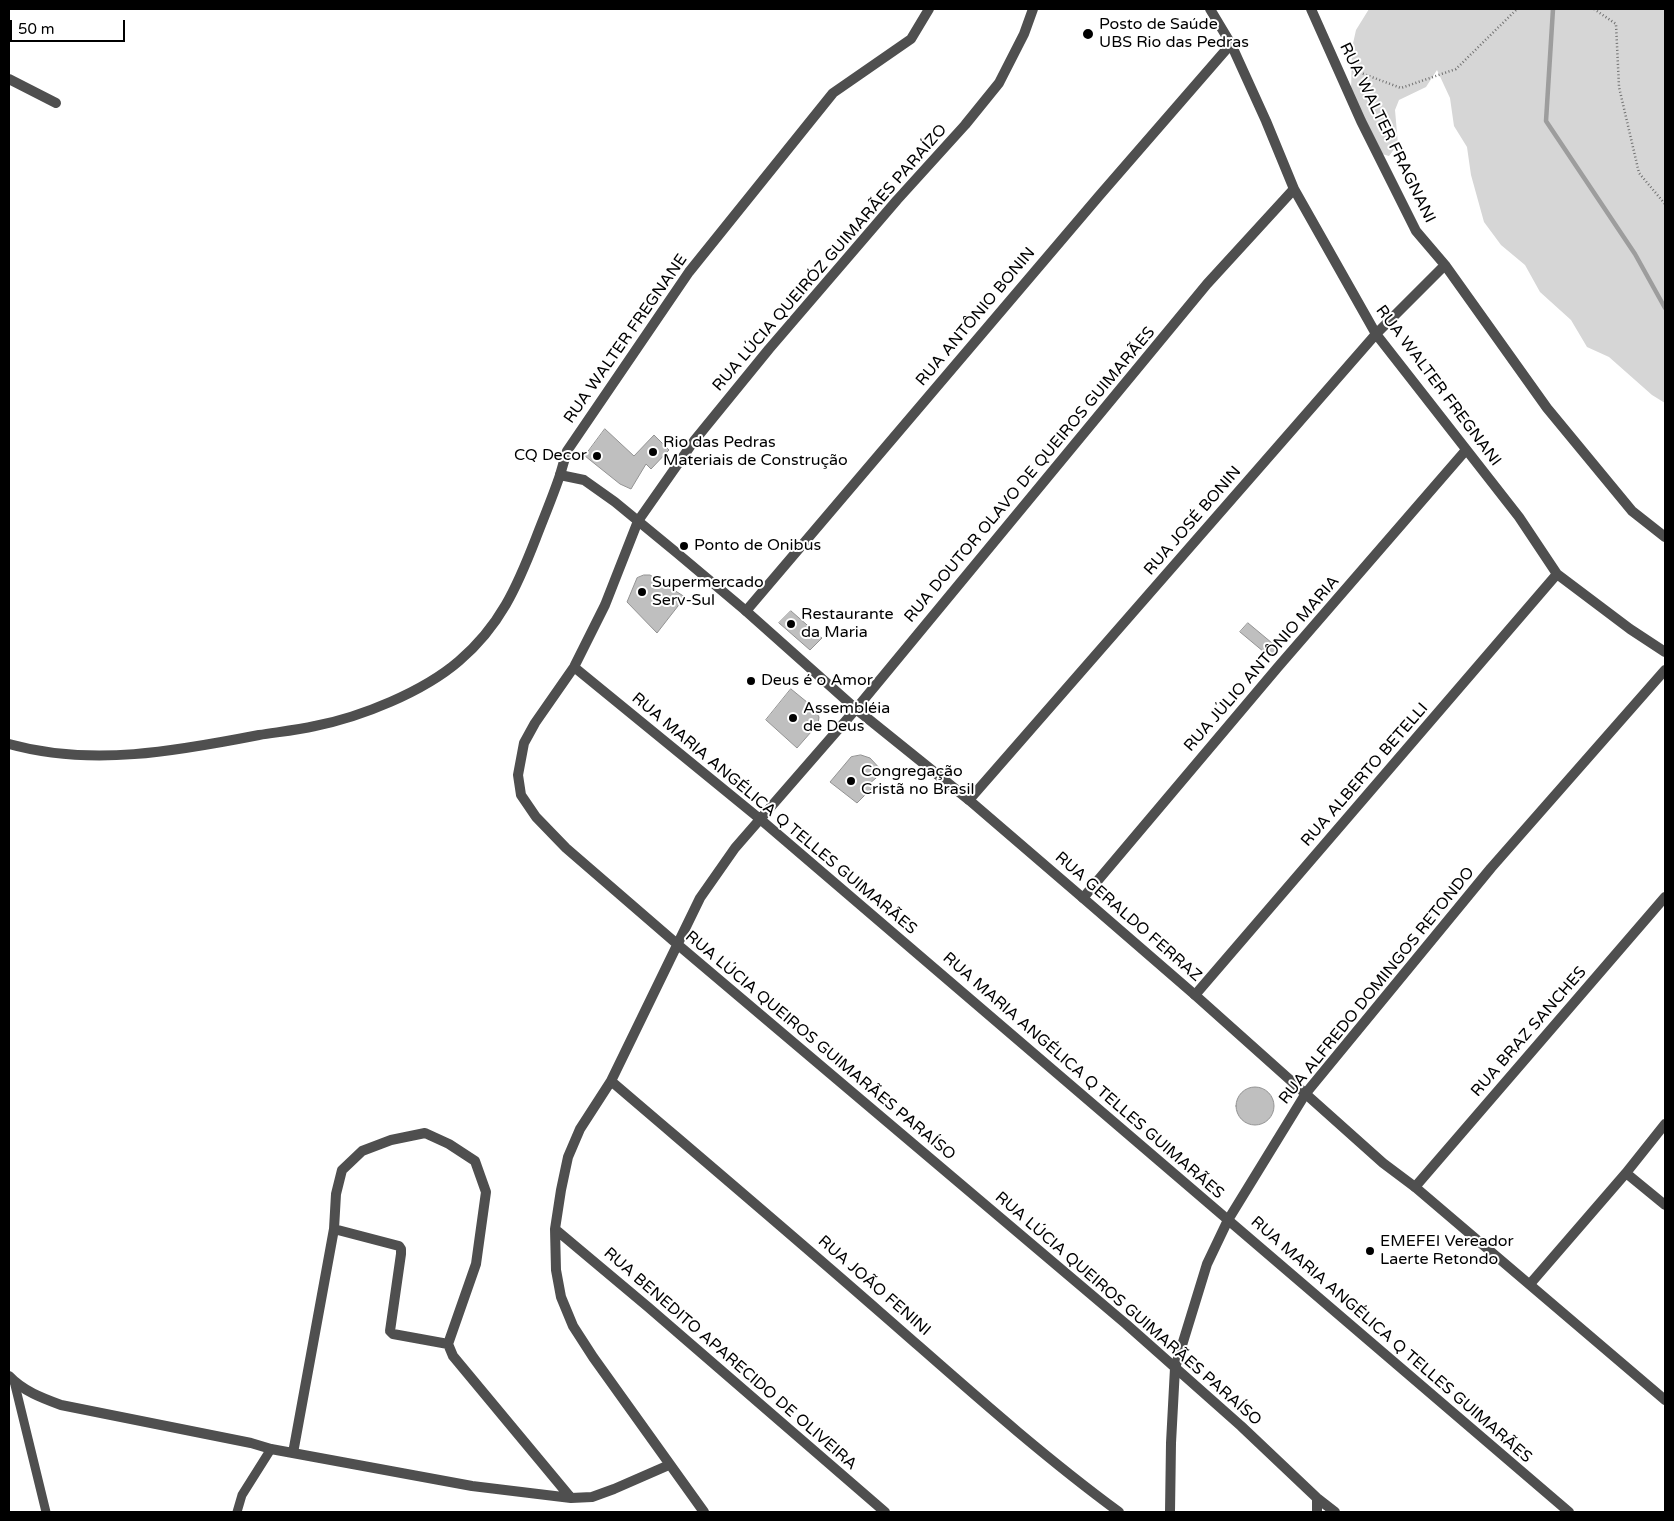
<!DOCTYPE html>
<html>
<head>
<meta charset="utf-8">
<style>
	body { margin:0 }
	#map { position:relative; width:1674px; height:1521px; overflow:hidden; background:#fff; font-family:"Varela Round",sans-serif }
	canvas { display:block }
	.frame { position:absolute; inset:0; border:10px solid #000; pointer-events:none }
	.scale { position:absolute; left:10px; top:20px; width:115px; height:22px; box-sizing:border-box; border:2px solid #000; border-top:0; padding-left:6px; font-size:15px; line-height:18px; white-space:nowrap; color:#000; -webkit-text-stroke:4px #fff; paint-order:stroke }
</style>
</head>
<body>
<div id="map">
<canvas width="1674" height="1521"></canvas>
<div class="frame"></div>
<div class="scale">50 m</div>
</div>
<script>
const ctx = document.querySelector('canvas').getContext('2d');
ctx.lineJoin = 'round';
function fillPath(path, color) { ctx.fillStyle = color; ctx.fill(path, 'evenodd'); }
function strokePath(path, color, width, dash) { ctx.strokeStyle = color; ctx.lineWidth = width; ctx.lineCap = dash ? 'butt' : 'round'; ctx.setLineDash(dash || []); ctx.stroke(path); }
function write(font, color, halo, rows, align = 'center') {
  ctx.font = font + ' "Varela Round",sans-serif'; ctx.lineWidth = 4; ctx.setLineDash([]); ctx.textBaseline = 'middle'; ctx.strokeStyle = halo; ctx.fillStyle = color; for (const [text, x, y, turn = 0] of rows) {
    ctx.save(); ctx.translate(x, y); ctx.rotate((+turn || 0) * Math.PI / 180); ctx.textAlign = isNaN(turn) ? turn : align; if (halo) ctx.strokeText(text, 0, 0); ctx.fillText(text, 0, 0); ctx.restore();
  }
}
fillPath(new Path2D(`
	M1369 9H1665V403L1652 395 1609 357 1587 347 1571 320 1540 292 1525 265 1501 245 1484 222 1471 175 1467 147 1454 126 1450 98 1437 70 1426 87 1399 100 1395 110 1398 144 1389 156 1382 154 1351 92 1352 48 1356 30Z`), '#d6d6d6');
strokePath(new Path2D(`
	M1553 9 1546 121 1635 254 1665 308`), '#9d9d9d', 4.5);
const building = new Path2D(`
	M605 429 634 456 654 435 669 450 651 469 646 464 631 489 620 484 585 456Z
	M644 575H650L685 597 657 633 627 602 637 578Z
	M791 611 822 638 810 650 779 623Z
	M1248 623 1278 648 1270 657 1240 632Z
	M791 689 813 707 819 717 818 724 797 748 766 720Z
	M861 755 870 758 883 772 869 784 872 788 857 803 830 782 851 757Z
	M1236 1106a19 19 0 1 1 38 0a19 19 0 1 1-38 0Z`);
fillPath(building, '#bfbfbf');
strokePath(building, '#939393', 1);
strokePath(new Path2D(`
	M1594 9 1616 24 1619 87 1639 173 1665 204
	M1353 70 1401 88 1456 69 1517 9`), '#717171', 2.5, [1, 2.5]);
strokePath(new Path2D(`
	M14 1381 46 1512
	M237 1512 242 1495 271 1449`), '#4f4f4f', 9);
strokePath(new Path2D(`
	M1033 9 1024 34 999 83 965 125 897 200 769 349 694 441 638 521 605 605 574 667 535 723 524 743 518 775 521 795 536 817 566 848 677 944 1126 1324 1241 1426 1317 1498 1335 1512
	M1210 9 1231 44 1266 121 1294 189 1376 334 1519 517 1557 574 1630 629 1665 652
	M1311 9 1361 121 1416 231 1445 265 1547 408 1632 511 1665 537
	M9 79 56 103
	M560 475 567 451 689 272 833 93 911 39 929 9
	M746 611 1099 196 1231 44
	M574 667 760 819 1569 1512
	M969 800 1376 334 1445 265
	M1083 898 1278 667 1466 450
	M1195 995 1557 574
	M611 1081C701 1158 792 1235 881 1313 959 1381 1036 1451 1119 1512
	M1626 1173 1665 1205
	M1415 1187 1665 897
	M334 1229 399 1246 401 1249V1254L390 1331 393 1334 448 1344 453 1356 571 1498
	M555 1229 648 1307 885 1512
	M1530 1284 1626 1173 1665 1124
	M9 1376C23 1391 42 1398 61 1405L251 1443 271 1449 472 1486 571 1498 592 1497 614 1489 669 1465
	M293 1453 334 1229 336 1194 342 1170 362 1151 391 1140 425 1133 449 1144 475 1161 486 1192 476 1264 448 1344
	M1317 1498V1512
	M704 1512 593 1357 573 1326 561 1297 556 1270 555 1229 561 1190 568 1157 580 1129 611 1081 700 898 735 848 856 709 1207 284 1294 189
	M1170 1512 1171 1443 1175 1368 1207 1264 1228 1220 1306 1093 1491 868 1665 670`), '#4f4f4f', 10);
strokePath(new Path2D(`
	M9 744C91 767 177 751 259 735 278 732 297 730 315 726 361 717 423 692 459 661 500 626 517 587 536 538 544 517 553 496 560 475L584 480 615 502 677 553 746 611 856 709 969 800 1083 898 1195 995 1383 1163 1415 1187 1665 1400`), '#4f4f4f', 10);
for (const [x, y, r, color] of [
	[1088,34,6,"#000"],
	[653,452,5,"#000"],
	[597,456,5,"#000"],
	[684,546,5,"#000"],
	[642,592,5,"#000"],
	[791,624,5,"#000"],
	[751,681,5,"#000"],
	[793,718,5,"#000"],
	[851,781,5,"#000"],
	[1370,1251,5,"#000"]
]) { const dot = new Path2D(); dot.arc(x, y, r, 0, 2 * Math.PI); ctx.fillStyle = color; ctx.fill(dot); strokePath(dot, '#fff', 2); }
write('16px', '#000', '#fff', [
	["Posto de Saúde",1099,25],
	["UBS Rio das Pedras",1099,43],
	["Rio das Pedras",663,443],
	["Materiais de Construção",663,461],
	["CQ Decor",587,456,"right"],
	["Ponto de Onibus",694,546],
	["Supermercado",652,583],
	["Serv-Sul",652,601],
	["Restaurante",801,615],
	["da Maria",801,633],
	["Deus é o Amor",761,681],
	["Assembléia",803,709],
	["de Deus",803,727],
	["Congregação",861,772],
	["Cristã no Brasil",861,790],
	["EMEFEI Vereador",1380,1242],
	["Laerte Retondo",1380,1260]
], 'left');
write('16px', '#000', '#fff', [
	["RUA WALTER FRAGNANI",1387,133,64],
	["RUA LÚCIA QUEIRÓZ GUIMARÃES PARAÍZO",830,258,-49],
	["RUA ANTÔNIO BONIN",976,317,-50],
	["RUA WALTER FREGNANE",626,339,-55],
	["RUA WALTER FREGNANI",1438,386,53],
	["RUA DOUTOR OLAVO DE QUEIROS GUIMARÃES",1030,475,-50],
	["RUA JOSÉ BONIN",1193,521,-49],
	["RUA JÚLIO ANTÔNIO MARIA",1262,664,-49],
	["RUA ALBERTO BETELLI",1365,775,-49],
	["RUA MARIA ANGÉLICA Q TELLES GUIMARÃES",774,814,40],
	["RUA GERALDO FERRAZ",1128,917,41],
	["RUA ALFREDO DOMINGOS RETONDO",1377,986,-51],
	["RUA BRAZ SANCHES",1529,1032,-49],
	["RUA LÚCIA QUEIROS GUIMARÃES PARAÍSO",820,1046,40],
	["RUA MARIA ANGÉLICA Q TELLES GUIMARÃES",1083,1076,41],
	["RUA JOÃO FENINI",874,1286,41],
	["RUA LÚCIA QUEIROS GUIMARÃES PARAÍSO",1128,1309,41],
	["RUA MARIA ANGÉLICA Q TELLES GUIMARÃES",1391,1340,41],
	["RUA BENEDITO APARECIDO DE OLIVEIRA",730,1359,41]
]);
</script>
</body>
</html>
